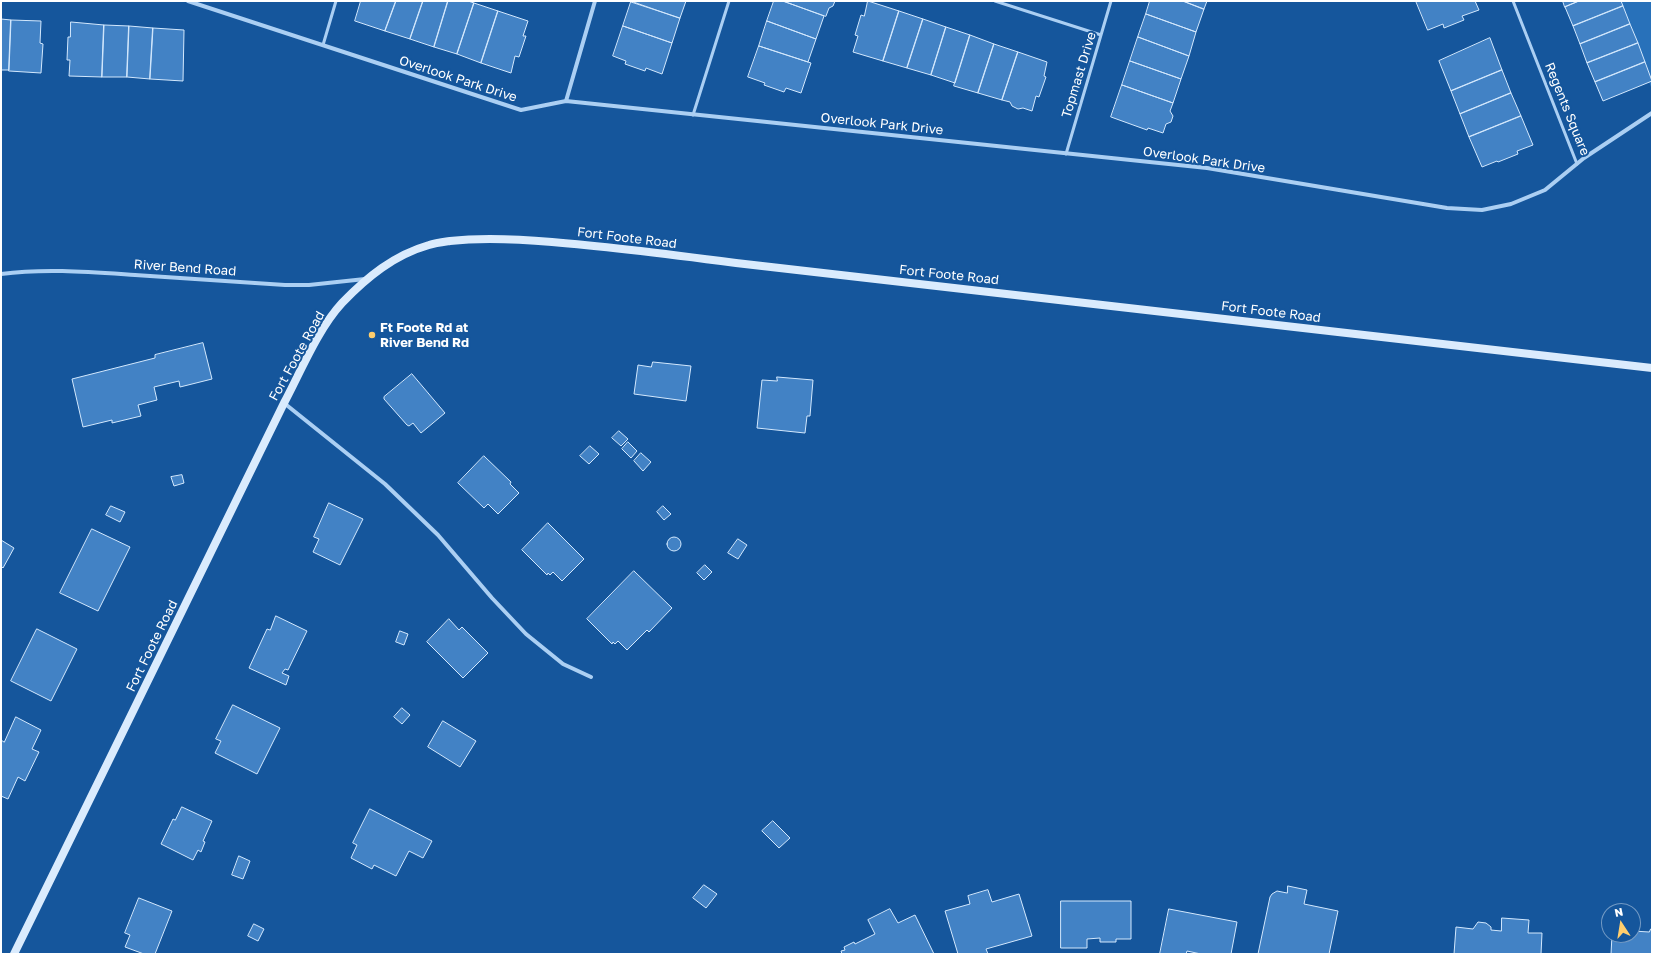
<!DOCTYPE html>
<style>
body{margin:0}
#map{position:relative;width:1653px;height:955px;overflow:hidden;background:#15569c;font-family:"Golos Text",sans-serif}
canvas{display:block}
.frame{position:absolute;inset:0;border:2px solid #fff;pointer-events:none}
.north{position:absolute;left:1601px;top:903px;width:40px;height:40px;box-sizing:border-box;background:#15569c;border:1px solid #739ac4;border-radius:50%;rotate:348deg;font-size:11px;font-weight:700;line-height:16px;text-align:center;color:#fff}
.north::after{content:'';display:block;margin:auto;width:14px;height:18px;background:#ffce6d;clip-path:polygon(50% 0,100% 100%,50% 72%,0 100%)}
</style>
<div id="map">
<canvas width="1653" height="955"></canvas>
<div class="frame"></div>
<div class="north">N</div>
</div>
<script>
const g = document.querySelector('canvas').getContext('2d');
g.lineJoin = 'round';
function fill(path, color) { g.fillStyle = color; g.fill(path, 'evenodd'); }
function trace(path, color, width, dash) { g.strokeStyle = color; g.lineWidth = width; g.lineCap = dash ? 'butt' : 'round'; g.setLineDash(dash || []); g.stroke(path); }
function write(font, color, halo, rows, align = 'center') {
  g.font = font + ' "Golos Text",sans-serif'; g.lineWidth = 4; g.setLineDash([]); g.textBaseline = 'middle'; g.strokeStyle = halo; g.fillStyle = color; for (const [text, x, y, turn = 0] of rows) {
    g.save(); g.translate(x, y); g.rotate((+turn || 0) * Math.PI / 180); g.textAlign = isNaN(turn) ? turn : align; if (halo) g.strokeText(text, 0, 0); g.fillText(text, 0, 0); g.restore();
  }
}
const green = new Path2D(`
 M1619 1H1652V87H1651Z`);
const building = new Path2D(`
 M361 1H396L385 31 355 21Z
 M396 1H423L410 39 385 31Z
 M423 1H448L434 47 410 39Z
 M448 1H468L474 3 457 54 434 47Z
 M631 1H686L680 18Z
 M774 1H783L824 16 816 39 767 21Z
 M783 1H835L833 6 829 8 826 16Z
 M868 1 899 11 883 61 853 52 858 36 855 35 861 15 864 16Z
 M1150 1H1183L1204 9 1196 32 1146 14Z
 M1183 1H1207L1204 9Z
 M1416 1H1475L1479 10 1462 16 1464 20 1444 28 1443 24 1428 30Z
 M1563 1H1579L1565 7Z
 M1579 1H1621L1623 6 1573 26 1565 7Z
 M631 2 680 18 672 43 623 26Z
 M474 3 498 11 481 63 457 54Z
 M1623 6 1630 24 1580 44 1573 26Z
 M498 11 528 21 523 36H526L519 57 515 56 511 73 481 63Z
 M899 11 923 19 907 68 883 61Z
 M1146 14 1196 32 1189 56 1138 37Z
 M1 19 11 20 9 70H1Z
 M923 19 946 27 931 75 907 68Z
 M11 20 41 21 40 43 43 44 41 73 9 71Z
 M767 21 816 39 808 62 759 46Z
 M71 22 104 25 102 77 69 76 70 60H67L68 37H70Z
 M1630 24 1638 43 1587 63 1580 44Z
 M104 25 129 26 127 77H102Z
 M129 26 153 28 150 79 127 77Z
 M623 26 672 43 662 74 646 68 645 71 625 64 626 61 613 56Z
 M946 27 970 35 955 83 931 75Z
 M153 28 184 30 183 81 150 79Z
 M970 35 994 44 978 93 954 86Z
 M1138 37 1189 56 1181 79 1130 61Z
 M1490 38 1502 70 1451 91 1439 61Z
 M1638 43 1645 62 1595 82 1587 63Z
 M994 44 1018 52 1002 100 978 93Z
 M759 46 811 63 801 93 786 88 784 92 764 85 765 83 748 77Z
 M1018 52 1047 62 1044 76 1046 77 1039 97 1036 96 1032 111 1023 108 1018 109 1012 106 1010 102 1002 100Z
 M1130 61 1181 79 1173 103 1122 85Z
 M1645 62 1652 81 1603 101 1595 82Z
 M1502 70 1511 93 1460 114 1451 91Z
 M1122 85 1173 103 1170 111 1173 116 1171 122 1166 124 1163 133 1148 128 1147 130 1111 117Z
 M1511 93 1521 116 1469 137 1460 114Z
 M1521 116 1533 145 1517 151 1518 154 1498 162 1497 161 1482 167 1469 137Z
 M203 343 212 379 180 387 179 381 154 387 157 400 138 405 141 416 112 423V420L83 427 72 379 155 358V355Z
 M653 362 691 366 686 401 634 394 638 365 651 367Z
 M412 374 445 413 421 433 413 423 409 426 407 425 384 399V397Z
 M777 377 813 380 810 416H807L805 433 757 428 762 380 777 381Z
 M619 431 628 439 621 446 612 438Z
 M628 442 637 451 631 458 622 449Z
 M590 446 599 454 589 464 580 456Z
 M641 453 651 462 643 471 634 461Z
 M484 456 511 482 510 484 519 493 498 514 488 504 484 508 458 483Z
 M182 475 184 483 174 486 171 477Z
 M329 503 363 519 340 565 313 552 319 539 314 537Z
 M111 506 125 512 120 522 106 515Z
 M663 506 671 514 664 520 657 512Z
 M548 523 584 559 562 581 553 572 550 575 548 573 547 575 522 550Z
 M92 529 130 547 98 611 60 593Z
 M667 544a7 7 0 1 1 14 0a7 7 0 1 1-14 0Z
 M738 539 747 545 738 559 728 553Z
 M1 540 14 548 3 568 1 566Z
 M705 565 712 572 704 580 697 573Z
 M634 571 672 608 649 632 647 630 627 650 618 641 615 644 613 642 612 644 587 619Z
 M276 616 307 631 288 670 285 669 282 673 289 676 286 685 249 668 267 629 270 630Z
 M449 619 459 630 462 627 488 653 463 678 427 642Z
 M37 629 77 649 51 701 11 681Z
 M400 631 408 634 404 645 396 642Z
 M233 705 280 728 257 774 215 753 221 741 216 739Z
 M402 708 410 715 402 724 394 717Z
 M16 717 41 730 32 749 39 752 25 781 18 777 8 799 1 796V740L4 742Z
 M443 721 476 741 460 767 428 747Z
 M182 807 212 821 203 841 205 842 201 852 198 850 193 860 161 844 173 819 175 820Z
 M370 809 432 841 423 858 409 851 396 876 374 865 372 869 351 858 357 845 353 843Z
 M773 821 790 838 779 848 762 831Z
 M239 856 250 861 243 879 232 875Z
 M704 885 717 894 706 908 693 898Z
 M1288 886 1307 890 1304 904 1338 911 1329 954H1258L1270 897 1272 894 1277 891 1287 893Z
 M988 890 992 902 1019 894 1032 936 986 949 988 954H958L945 911 970 904 968 896Z
 M139 898 172 911 155 954H144L125 947 130 935 125 933Z
 M1061 901H1131V939H1116V942H1100V938L1087 939V948H1061Z
 M890 909 898 923 915 915 934 954H842L841 951 845 950 844 947 854 942 855 944 875 934 868 920Z
 M1169 909 1237 922 1231 954H1201L1187 951 1186 954H1160Z
 M1502 918 1529 920 1528 933H1542L1541 954H1454L1456 927 1473 929 1478 922 1486 923 1491 927V930L1501 931Z
 M254 924 264 929 258 941 248 936Z
 M1651 929H1652V954H1611L1612 935H1633V931L1649 932Z`);
const lane = new Path2D(`
 M995 1 1101 35
 M1513 1 1577 164
 M323 45 336 1
 M693 115 729 1
 M1066 154 1111 1`);
const street = new Path2D(`
 M188 1 521 110 566 101 1207 168 1447 208 1482 210 1511 204 1545 190 1584 158 1652 113
 M566 101 595 1
 M1 274C45 268 91 272 135 275 185 278 235 282 285 285H309L365 279
 M284 403 385 484 438 535 492 598 526 634 563 664 591 677`);
const secondary = new Path2D(`
 M14 954 284 403C301 371 318 329 342 303 367 277 394 255 429 245 435 243 443 242 450 241 484 237 518 239 552 242 614 247 675 255 736 263L1652 368`);
const markers = [
 [372,335,4,"#ffce6d"]
];
const streetNames = [
 ["Topmast Drive",1079,75,-73],
 ["Overlook Park Drive",458,79,18],
 ["Regents Square",1567,109,68],
 ["Overlook Park Drive",882,124,6],
 ["Overlook Park Drive",1204,160,8],
 ["Fort Foote Road",627,238,7],
 ["River Bend Road",185,268,4],
 ["Fort Foote Road",949,275,6],
 ["Fort Foote Road",1271,312,7],
 ["Fort Foote Road",297,356,-61],
 ["Fort Foote Road",152,646,-64]
];
const poiNames = [
 ["Ft Foote Rd at",380,328],
 ["River Bend Rd",380,343]
];
fill(green, '#2871ba');
fill(building, '#4282c5');
trace(building, '#d3e8fd', 1);
trace(lane, '#abcff3', 3);
trace(street, '#abcff3', 4);
trace(secondary, '#daebfd', 8);
for (const [x, y, r, color] of markers) { const dot = new Path2D(); dot.arc(x, y, r, 0, 2 * Math.PI); g.fillStyle = color; g.fill(dot); trace(dot, '#15569c', 1.5); }
write('13px', '#fff', '#15569c', streetNames);
write('bold 13px', '#fff', '#15569c', poiNames, 'left');
</script>
